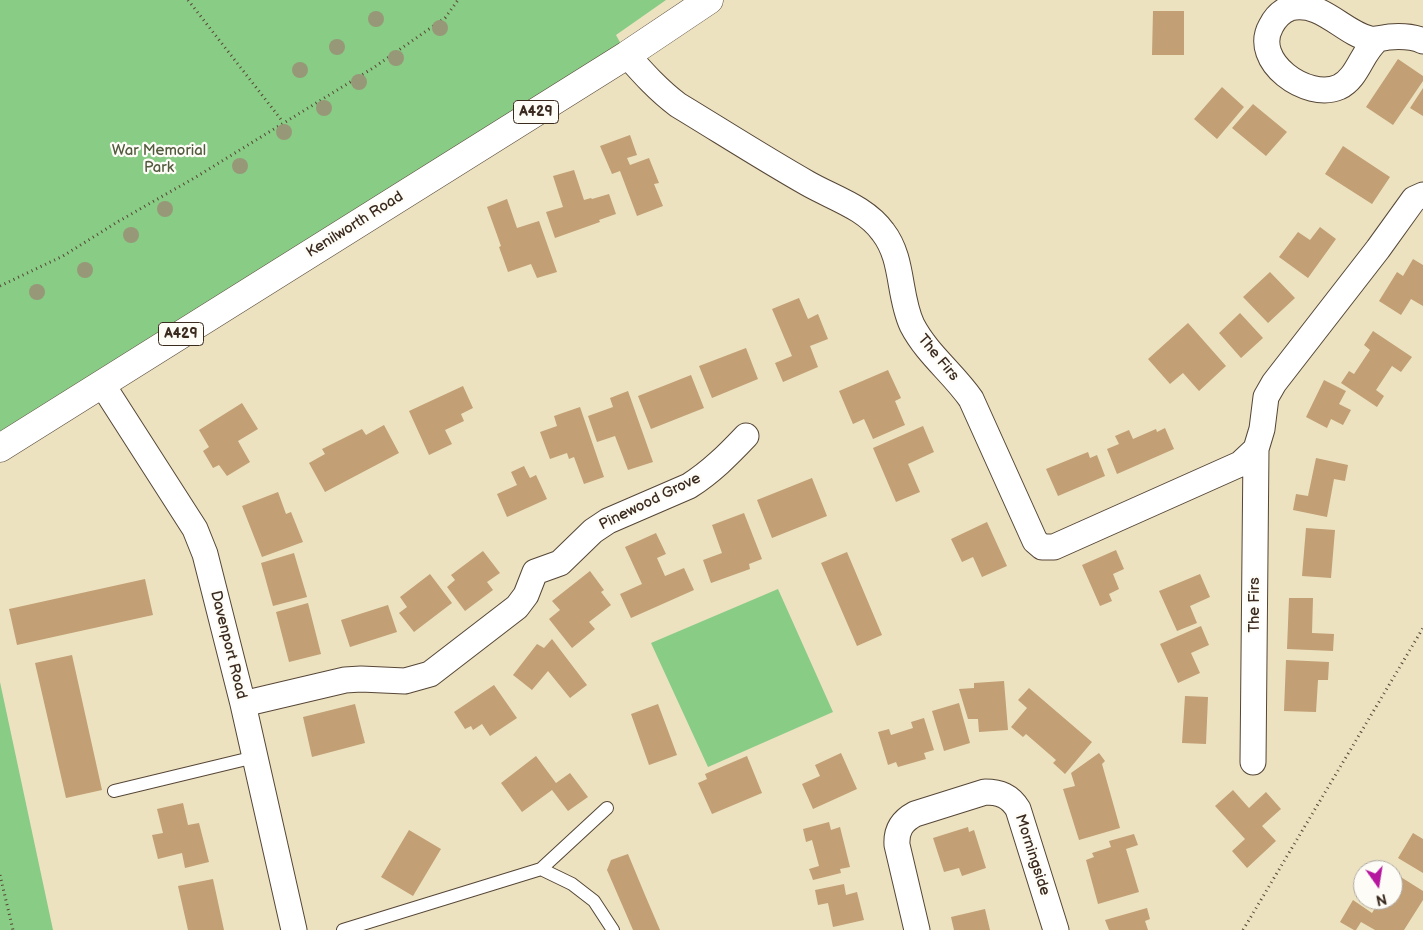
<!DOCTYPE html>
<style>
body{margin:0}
#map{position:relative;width:1423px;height:930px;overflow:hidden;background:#ece2c0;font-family:"Balsamiq Sans",sans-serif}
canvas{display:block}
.north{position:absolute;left:1353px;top:860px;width:50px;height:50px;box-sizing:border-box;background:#fdfcf7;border:1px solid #afa8a0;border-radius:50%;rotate:167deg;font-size:14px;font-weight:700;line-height:20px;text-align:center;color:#3b2a1e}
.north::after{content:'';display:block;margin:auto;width:18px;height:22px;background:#b5179e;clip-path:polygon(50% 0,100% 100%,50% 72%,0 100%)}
</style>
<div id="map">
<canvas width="1423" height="930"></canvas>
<div class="north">N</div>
</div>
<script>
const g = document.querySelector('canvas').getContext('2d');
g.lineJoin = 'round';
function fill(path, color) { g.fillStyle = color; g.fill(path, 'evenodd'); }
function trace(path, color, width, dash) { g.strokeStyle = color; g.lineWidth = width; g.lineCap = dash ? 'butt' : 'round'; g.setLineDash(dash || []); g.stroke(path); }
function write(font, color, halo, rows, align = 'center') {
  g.font = font + ' "Balsamiq Sans",sans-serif'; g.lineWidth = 4.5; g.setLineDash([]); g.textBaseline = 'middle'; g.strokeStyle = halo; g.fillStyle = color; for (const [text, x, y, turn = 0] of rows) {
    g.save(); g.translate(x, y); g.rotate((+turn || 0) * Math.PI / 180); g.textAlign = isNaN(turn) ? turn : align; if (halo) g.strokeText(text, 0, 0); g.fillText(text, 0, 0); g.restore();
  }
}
const green = new Path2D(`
 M0 0H666L616 35 627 55 0 448Z
 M778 589 833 712 708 767 651 643Z
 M0 682 53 930H0Z`);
const building = new Path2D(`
 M1153 11H1184V55H1152Z
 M1398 59 1423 76V81L1393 125 1366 107Z
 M1222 87 1244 107 1217 139 1194 119Z
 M1423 88V116L1410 108Z
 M1253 104 1287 132 1266 156 1232 128Z
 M630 135 637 155 627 158 630 165 649 158 659 183 654 184 663 206 637 216 620 171 612 174 600 146Z
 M1343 146 1390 177 1372 204 1325 174Z
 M574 170 584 200 591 198 592 199 609 194 616 214 599 220 600 222 555 238 546 212 563 207 553 176Z
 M507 199 517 228 539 221 557 272 537 278 531 264 508 272 499 247 501 246 487 207Z
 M1320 227 1336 239 1308 278 1279 257 1298 232 1310 240Z
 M1413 259 1423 265V306L1411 299 1401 315 1379 301 1397 272 1403 276Z
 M1270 272 1295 298 1268 323 1243 297Z
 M799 298 808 319 818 314 828 339 810 346 818 367 783 382 775 363 792 356 772 309Z
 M1240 313 1263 338 1241 358 1219 333Z
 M1188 323 1226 366 1199 391 1183 373 1170 384 1148 359Z
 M1373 331 1412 357 1401 372 1392 366 1376 390 1384 396 1377 407 1341 383 1349 371 1354 374 1370 350 1364 345Z
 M746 348 758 379 712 398 699 366Z
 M888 370 901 398 895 401 905 425 873 439 864 419 853 424 839 391Z
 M691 375 704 408 651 429 638 396Z
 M1324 380 1346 391 1339 404 1351 410 1343 425 1331 419 1327 428 1306 417Z
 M463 386 473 408 461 414 464 421 445 430 452 444 429 455 409 411Z
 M628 391 653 462 628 470 615 436 597 442 588 416 613 407 610 398Z
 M242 403 258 429 238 441 250 462 227 476 219 465 213 468 203 451 209 447 199 430Z
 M580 407 604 477 584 484 574 457 569 459 567 453 550 459 540 432 557 426 554 416Z
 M384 425 399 453 325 492 309 463 325 454 322 449 362 429 366 435Z
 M923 426 934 452 908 464 920 492 896 502 873 448Z
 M1165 428 1174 449 1117 474 1107 449 1119 444 1115 436 1129 430 1133 439 1156 429 1157 432Z
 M1088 452 1090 458 1097 455 1105 476 1058 496 1046 469Z
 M1316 458 1348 465 1345 481 1334 479 1327 517 1293 510 1296 494 1308 496Z
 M524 466 530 478 536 475 547 499 507 517 497 494 517 485 511 472Z
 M812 478 827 516 772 538 757 500Z
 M278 492 286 514 291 512 303 542 262 557 242 506Z
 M744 513 762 559 749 564 750 569 711 583 703 560 722 553 712 525Z
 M987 522 1007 566 982 577 973 557 962 562 951 539Z
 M1306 528 1335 530 1331 578 1302 576Z
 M656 533 666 554 657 558 665 576 684 568 694 590 631 618 620 594 642 584 625 547Z
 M1116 550 1124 569 1113 574 1119 589 1109 594 1112 601 1100 606 1082 565Z
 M483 551 500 573 487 582 493 590 465 611 447 587 455 580 451 575Z
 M847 552 882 635 857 646 821 563Z
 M294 553 307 597 273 606 261 563Z
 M590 571 604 590 601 592 611 605 589 622 595 629 572 648 549 619 560 610 552 601Z
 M430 574 452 603 414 632 399 613 407 607 400 597Z
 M1200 574 1210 597 1190 606 1197 623 1177 631 1159 591Z
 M145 579 153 615 17 645 9 609Z
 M1289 598H1313L1312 633 1334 634 1333 651 1287 649Z
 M308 603 321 654 289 662 276 612Z
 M388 605 397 632 350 647 341 620Z
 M1201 626 1209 645 1191 653 1200 673 1178 683 1160 644Z
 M552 639 587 685 570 698 548 671 532 690 513 675 537 644 544 648Z
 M72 655 102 790 66 798 35 663Z
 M1286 660 1329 662 1328 680H1318L1316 712 1284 711Z
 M1004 681 1008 730 979 732 978 719H968L959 689 974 688V683Z
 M494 685 517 718 490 736 482 724 473 730 471 726 465 729 454 712Z
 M1029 688 1092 742 1065 774 1053 763 1056 760 1026 734 1023 737 1011 727 1027 708 1018 700Z
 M1185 696 1208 697 1206 744 1182 743Z
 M959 703 970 743 944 751 932 711Z
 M355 704 365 743 312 757 303 717Z
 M658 704 677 755 649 765 631 714Z
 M924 718 934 750 924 753 926 759 898 767 896 762 888 765 878 732 889 729 891 735 913 728 911 722Z
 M841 753 857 789 813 809 802 784 820 776 815 765Z
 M1099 753 1105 761 1102 764 1120 828 1079 840 1063 789 1075 786 1071 773Z
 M536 756 556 783 570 773 588 797 568 811 552 790 522 812 501 783Z
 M747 756 762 793 712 814 698 783 707 779 705 774Z
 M1233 790 1249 808 1266 792 1281 809 1262 826 1276 841 1247 868 1232 851 1245 839 1215 806Z
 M183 803 188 825 199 823 209 862 185 868 182 853 158 859 152 835 163 833 157 809Z
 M829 822 831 830 840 827 850 867 840 869 841 873 813 880 809 869 819 866 812 840 806 842 803 829Z
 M968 827 969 832 974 830 986 868 962 876 959 868 944 872 933 838Z
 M409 830 441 849 413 896 381 877Z
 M1413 833 1423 839V873L1398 858Z
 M1134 834 1138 845 1126 849 1139 892 1098 904 1086 860 1094 857 1092 853 1111 847 1109 841Z
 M628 854 645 895 660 930H633L607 870 611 860Z
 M1396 874 1423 891V900L1404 930H1375L1361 922 1356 930H1354L1340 922 1353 900 1372 913 1380 900H1393V876L1394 877Z
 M213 879 224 930H188L178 886Z
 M844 884 846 895 857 892 864 920 833 927 828 903 818 905 815 890Z
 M1147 908 1150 919 1145 921 1148 930H1109L1105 920Z
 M985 909 990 930H954L951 917Z`);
const path = new Path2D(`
 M188 0 283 122
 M0 286 63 256 119 221 196 177 373 68 445 18 458 0
 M0 875 13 930
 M1243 930 1423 628`);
const service = new Path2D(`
 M114 791 255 757
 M541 869 572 884 594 901 613 930
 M343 930 541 869 607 808`);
const minor = new Path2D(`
 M1377 40C1361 53 1358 78 1339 87 1307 101 1251 61 1271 26 1275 18 1282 11 1290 8 1321 0 1343 33 1370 39 1377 40 1383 38 1389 37 1401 36 1412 36 1423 41
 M627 55C643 73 658 90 678 105 721 131 763 158 807 183 833 198 865 207 883 232 904 259 898 295 912 325 927 354 953 373 971 399L1035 541 1042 547H1054L1240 464 1256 449 1262 429 1266 397 1274 383 1378 249 1414 199 1423 195
 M102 384 195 529 205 554 243 704 294 930
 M243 704 345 680 361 679 405 681 430 674 517 607 526 595 535 572 560 563 593 531 608 521 689 486C711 472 728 455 746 436
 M1253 762 1256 449
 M917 930 897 845C896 830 902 821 915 814L985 792C1000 792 1010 796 1018 809L1056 930`);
const primary = new Path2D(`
 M0 448 627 55 709 0`);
const trees = [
 [376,19],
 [440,28],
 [337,47],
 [396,58],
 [300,70],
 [359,82],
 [324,108],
 [284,132],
 [240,166],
 [165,209],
 [131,235],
 [85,270],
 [37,292]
];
const shields = [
 [536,112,45],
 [181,334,45]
];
const shieldNames = [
 ["A429",536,112],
 ["A429",181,334]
];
const parkNames = [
 ["War Memorial",159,151],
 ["Park",159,168]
];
const streetNames = [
 ["Kenilworth Road",355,225,-32],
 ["The Firs",938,358,50],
 ["Pinewood Grove",650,502,-26],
 ["The Firs",1255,605,-90],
 ["Davenport Road",228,645,76],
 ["Morningside",1032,855,72]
];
fill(green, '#89cc85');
fill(building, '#c29f74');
trace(service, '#564636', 14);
trace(minor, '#564636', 27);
trace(primary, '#564636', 29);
trace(path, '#564636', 3, [1, 4]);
trace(service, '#fff', 12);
trace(minor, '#fff', 25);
trace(primary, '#fff', 28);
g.fillStyle = '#979878';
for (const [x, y] of trees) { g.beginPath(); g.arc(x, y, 8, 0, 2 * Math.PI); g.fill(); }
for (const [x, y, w] of shields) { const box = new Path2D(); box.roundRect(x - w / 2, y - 11.5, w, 23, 4); g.fillStyle = '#fdfcf7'; g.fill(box); trace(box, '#3b2a1e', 1); }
write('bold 14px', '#3b2a1e', null, shieldNames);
write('15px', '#525b3d', '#fdfcf7', parkNames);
write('15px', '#3b2a1e', '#fdfcf7', streetNames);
</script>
